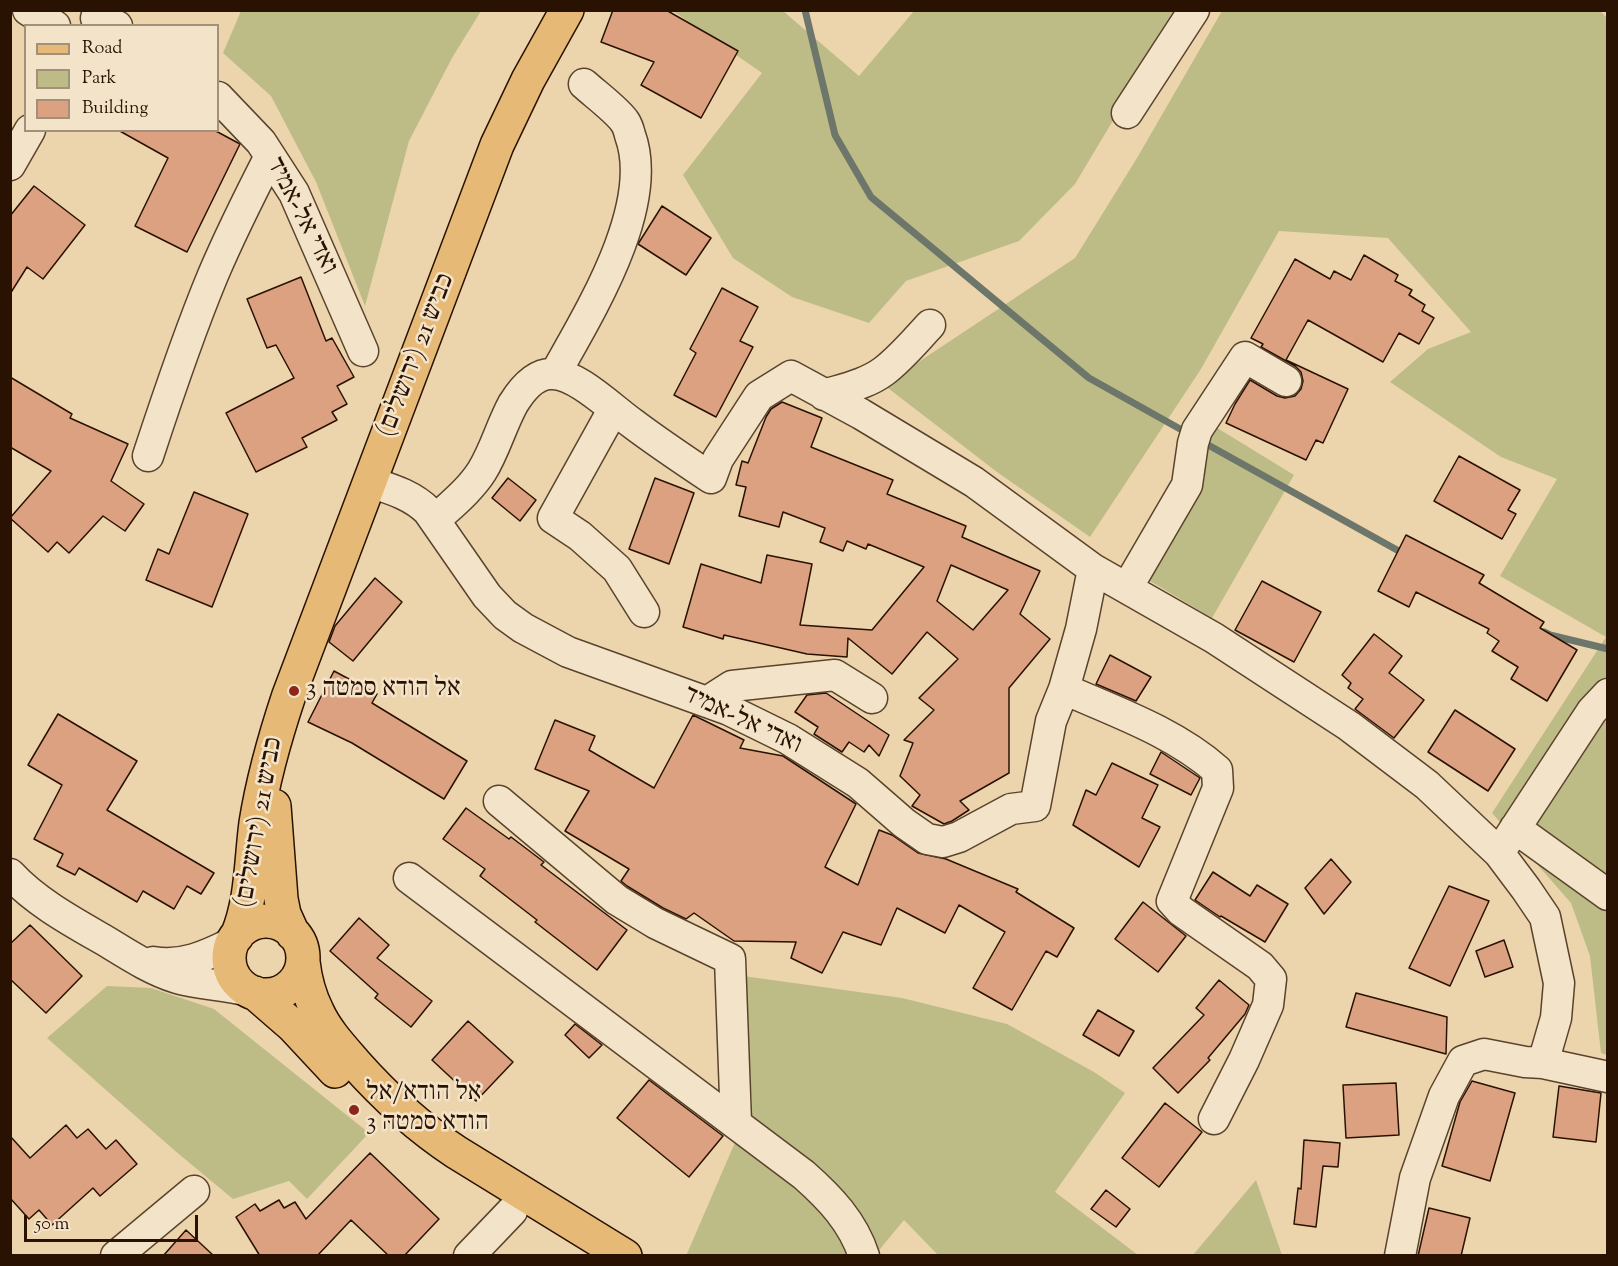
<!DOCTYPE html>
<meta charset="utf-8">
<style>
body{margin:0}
#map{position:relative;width:1618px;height:1266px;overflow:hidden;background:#ecd5ac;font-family:"Sorts Mill Goudy",serif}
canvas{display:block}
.frame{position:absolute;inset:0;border:12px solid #2a1203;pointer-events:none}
.legend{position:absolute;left:24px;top:24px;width:195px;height:108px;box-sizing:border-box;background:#f3e4c9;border:2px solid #a3907a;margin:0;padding:8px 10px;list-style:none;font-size:18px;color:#2a1203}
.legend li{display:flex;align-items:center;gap:12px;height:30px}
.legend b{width:30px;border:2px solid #a3907a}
.scale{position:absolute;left:24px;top:1215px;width:174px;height:27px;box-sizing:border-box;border:3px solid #2a1203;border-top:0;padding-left:8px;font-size:18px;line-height:21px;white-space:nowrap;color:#2a1203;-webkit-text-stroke:4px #f3e4c9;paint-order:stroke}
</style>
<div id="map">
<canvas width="1618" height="1266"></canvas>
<div class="frame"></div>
<ul class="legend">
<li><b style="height:8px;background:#e6ba76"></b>Road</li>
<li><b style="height:16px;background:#bdbc86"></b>Park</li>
<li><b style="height:16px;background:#dba180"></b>Building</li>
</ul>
<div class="scale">50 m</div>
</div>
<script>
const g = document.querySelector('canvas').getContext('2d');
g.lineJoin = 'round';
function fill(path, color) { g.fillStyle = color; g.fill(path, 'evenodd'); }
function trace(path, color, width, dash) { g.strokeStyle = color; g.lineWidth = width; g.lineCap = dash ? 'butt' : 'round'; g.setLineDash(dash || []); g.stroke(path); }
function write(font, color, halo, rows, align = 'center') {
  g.font = font + ' "Sorts Mill Goudy","Frank Ruhl Libre",serif'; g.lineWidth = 5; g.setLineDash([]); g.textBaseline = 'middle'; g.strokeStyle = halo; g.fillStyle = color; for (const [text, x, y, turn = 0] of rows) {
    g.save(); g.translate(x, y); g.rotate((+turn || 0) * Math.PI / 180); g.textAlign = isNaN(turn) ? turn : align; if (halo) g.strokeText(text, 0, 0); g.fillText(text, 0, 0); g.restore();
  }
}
const green = new Path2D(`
 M1599 10 1607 18V1055L1601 1053 1590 956 1571 903 1492 813 1606 637 1500 576 1557 479 1501 457 1390 382 1428 349 1471 332 1388 238 1279 231 1201 369 1090 537 997 472 884 385 1075 258 1137 158 1222 11Z
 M241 11H481L452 58 409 141 365 306 316 182 271 96 223 53Z
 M673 11H783L859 76 914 11H1174L1139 77 1075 184 1019 241 906 281 869 323 792 297 733 258 683 175 762 73Z
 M1214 426 1294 475 1212 618 1145 578 1205 478 1202 452Z
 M743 976 902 998 1007 1024 1094 1072 1125 1093 1055 1192 1138 1255H938L904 1220 875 1255 686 1256 752 1103Z
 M107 986 151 988 214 1009 369 1133 307 1199 289 1181 233 1199 174 1150 47 1038Z
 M1256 1180 1282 1255H1193Z`);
const stream = new Path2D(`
 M805 10 835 135 871 197 1089 378 1189 434
 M1201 441 1406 555
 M1544 632 1550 635 1608 649`);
const building = new Path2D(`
 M613 10H666L738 51 701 118 641 85 654 62 601 42Z
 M118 130H214L240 144 187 252 135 226 168 158Z
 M34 186 85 225 43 279 27 267 10 294V216Z
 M662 206 711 238 686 275 638 244Z
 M1364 255 1398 275 1395 281 1412 290 1409 295 1425 305 1422 311 1434 318 1419 344 1399 333 1383 362 1308 320 1286 360 1348 389 1323 443 1316 440 1306 460 1226 423 1235 404 1250 380 1277 396 1285 398 1295 396 1301 389 1303 381 1301 372 1295 366 1261 347 1263 344 1251 338 1295 259 1330 279 1334 271 1351 280Z
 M301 277 326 341 332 338 354 377 337 386 347 404 332 412 337 420 302 438 307 447 256 472 226 413 294 378 276 345 267 348 247 299Z
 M722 288 758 307 740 341 753 347 716 417 674 395 696 353 690 349Z
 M10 377 72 414 70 418 128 444 111 481 144 504 125 531 103 516 69 553 57 542 48 552 10 518 51 471 10 447Z
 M782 402 822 418 811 447 893 480 887 494 966 526 962 537 1040 571 1020 614 1050 639 1009 688V773L960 801 969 810 952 821 944 824 912 806 920 795 900 776 913 743 904 740 934 710 919 698 958 659 927 632 892 674 848 638 847 657 807 654 724 635 723 639 683 627 701 564 761 583 767 555 812 564 800 625 872 630 924 567 868 544 866 549 847 541 843 551 820 542 825 528 783 512 779 527 739 516 746 487 736 485 742 461 748 463 766 417 771 409ZM951 565 1008 590 973 630 937 601Z
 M1459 456 1520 490 1508 510 1516 514 1502 539 1434 501Z
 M508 478 536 500 520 521 492 498Z
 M655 478 694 493 669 564 629 549Z
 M194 492 248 514 212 607 146 580 158 549 169 554Z
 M1406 535 1484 575 1479 583 1544 622 1540 628 1577 650 1547 701 1511 679 1518 667 1492 651 1499 641 1487 633 1489 629 1416 592 1409 607 1378 591Z
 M375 578 402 602 353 661 329 642 335 626Z
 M1262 581 1321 612 1294 662 1235 630Z
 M1374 634 1402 656 1389 673 1424 700 1394 738 1355 709 1363 699 1348 688 1351 683 1342 675Z
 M1110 655 1151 677 1136 701 1096 684Z
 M334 671 377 694 372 703 467 761 444 799 352 743 308 722Z
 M826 693 889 735 879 756 869 745 864 752 849 742 842 752 814 734 818 727 795 712 807 695Z
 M1455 710 1515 749 1488 791 1428 752Z
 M58 714 137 761 107 810 214 873 201 894 187 886 174 909 143 891 137 902 79 868 75 875 57 866 63 854 34 839 62 785 28 765Z
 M693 715 744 740 740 748 783 756 856 804 825 867 858 885 879 830 892 835 918 853 946 859 1018 889 1016 892 1074 928 1057 957 1046 951 1012 1010 973 988 1005 932 959 905 945 933 897 908 881 945 843 932 822 973 791 958 796 942 734 941 694 913 686 919 663 908 627 886 621 881 629 869 565 831 589 791 535 769 555 720 595 736 589 750 654 788Z
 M1161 752 1200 778 1191 795 1150 774Z
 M1112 763 1158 785 1142 818 1160 827 1139 867 1073 825 1086 790 1096 795Z
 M466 808 509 839 511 837 544 862 541 865 627 930 597 970 535 922 537 920 480 876 485 869 443 839Z
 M1331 859 1351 882 1324 914 1305 888Z
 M1213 872 1250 896 1257 885 1288 904 1265 942 1221 916 1220 917 1195 900Z
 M1449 886 1489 901 1450 986 1409 968Z
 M1143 902 1186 936 1158 972 1115 939Z
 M359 918 389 945 377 958 432 1001 411 1027 375 998 378 994 330 951Z
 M30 925 82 976 46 1013 10 979V944Z
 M1504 940 1513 967 1485 977 1476 951Z
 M1219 980 1249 1005 1245 1014 1208 1058 1210 1060 1178 1093 1153 1068 1204 1015 1196 1008Z
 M1356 993 1447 1017 1446 1054 1346 1027Z
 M1098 1010 1134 1031 1119 1056 1083 1035Z
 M468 1021 513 1062 476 1101 432 1060Z
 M575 1024 602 1045 589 1058 565 1035Z
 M649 1080 723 1136 689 1177 617 1118Z
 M1472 1081 1515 1093 1490 1181 1442 1166 1460 1102Z
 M1396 1083 1399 1135 1346 1138 1343 1085Z
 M1559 1086 1601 1093 1596 1142 1553 1137Z
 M1165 1103 1202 1132 1159 1187 1122 1158Z
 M66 1125 77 1138 88 1129 106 1149 116 1140 137 1164 100 1196 93 1188 52 1225 39 1210 29 1219 10 1198V1136L30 1158Z
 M1304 1140 1340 1143 1338 1167 1323 1166 1316 1227 1294 1224 1298 1188 1301 1189Z
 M370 1153 439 1219 404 1256H389L351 1220 317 1256H260L236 1217 255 1204 260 1211 279 1200 284 1208 295 1202 306 1219Z
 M1106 1190 1130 1209 1116 1227 1091 1209Z
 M1429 1208 1470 1218 1461 1256H1418Z
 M186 1230 214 1256H163Z`);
const minor = new Path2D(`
 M28 10 55 26
 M96 18 117 26
 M218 97 261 142 294 193 363 351
 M1127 113 1194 10
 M10 165 30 130
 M555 374C589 313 656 206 630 135 629 131 627 125 625 122 618 111 595 94 584 84
 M824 395C843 389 867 384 884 371 901 358 915 341 930 325
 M613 410 553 518 580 536 617 569 644 612
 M148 456C168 395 188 335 213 275 230 235 250 195 270 156
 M370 482C391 489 412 495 428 511L487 596 505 615 523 628 568 652 729 710 788 739 858 783 904 823 927 839 943 842 959 837 1011 809 1035 806 1051 721 1064 689
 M435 520C451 505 470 490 482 471 495 450 501 426 513 404 521 391 534 374 551 374 576 373 611 408 632 423 657 442 684 460 711 478L718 459 759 396 791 376 861 414 974 482 1093 569 1214 638 1349 726 1427 785 1499 853 1526 889 1545 917 1559 983 1556 1018 1543 1063
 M1093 569 1081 629 1064 689C1116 712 1174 732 1217 770L1218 788 1172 901 1181 911 1260 966 1271 979 1268 1005 1244 1060 1214 1119
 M1127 588 1187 485 1193 443 1197 430 1245 357 1286 381
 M707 702 732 686 835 675 872 698
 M499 801 617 900 655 923 730 959 736 1123
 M1515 828 1608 895
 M1499 853 1592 711 1608 694
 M10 874C36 902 71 921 104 940 127 954 151 970 177 978 200 985 225 984 249 991
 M409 878 804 1175C830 1198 853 1222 864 1256
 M153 962C182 967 206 956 232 943
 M116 1256 194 1191
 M469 1256 512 1211
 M1400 1256 1415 1178 1444 1096 1463 1061 1484 1054 1525 1062 1543 1063 1608 1077`);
const major = new Path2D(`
 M274 806 281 899 284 914 293 934
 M229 958a37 37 0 1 1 74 0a37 37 0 1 1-74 0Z
 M237 936C252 901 251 861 256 823 263 779 275 737 289 695L497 145 528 80 567 10
 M303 962C305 979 309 995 317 1011 326 1031 341 1047 355 1063 386 1098 418 1127 456 1152L625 1256
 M255 993 293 1026 335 1071`);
const markers = [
 [294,691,6,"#8f2418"],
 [354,1110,6,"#8f2418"]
];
const streetNames = [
 ["ואדי אל-אמיד",300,217,63],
 ["כביש 21 (ירושלים)",418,356,-69],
 ["ואדי אל-אמיד",742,722,25],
 ["כביש 21 (ירושלים)",261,823,-80]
];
const poiNames = [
 ["אל הודא סמטה 3",306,691],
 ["אל הודא/אל",366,1095],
 ["הודא סמטה 3",366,1125]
];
fill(green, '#bdbc86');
trace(stream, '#6d766a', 7);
fill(building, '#dba180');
trace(building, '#2a1203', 1.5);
trace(minor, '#5a432d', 33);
trace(major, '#2a1203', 36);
trace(minor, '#f3e4c9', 30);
trace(major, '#e6ba76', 33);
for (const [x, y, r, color] of markers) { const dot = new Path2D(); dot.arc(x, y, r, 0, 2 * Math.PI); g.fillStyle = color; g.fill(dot); trace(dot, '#f3e4c9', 2); }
write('26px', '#2a1203', '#f3e4c9', streetNames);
write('26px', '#2a1203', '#f3e4c9', poiNames, 'left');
</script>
